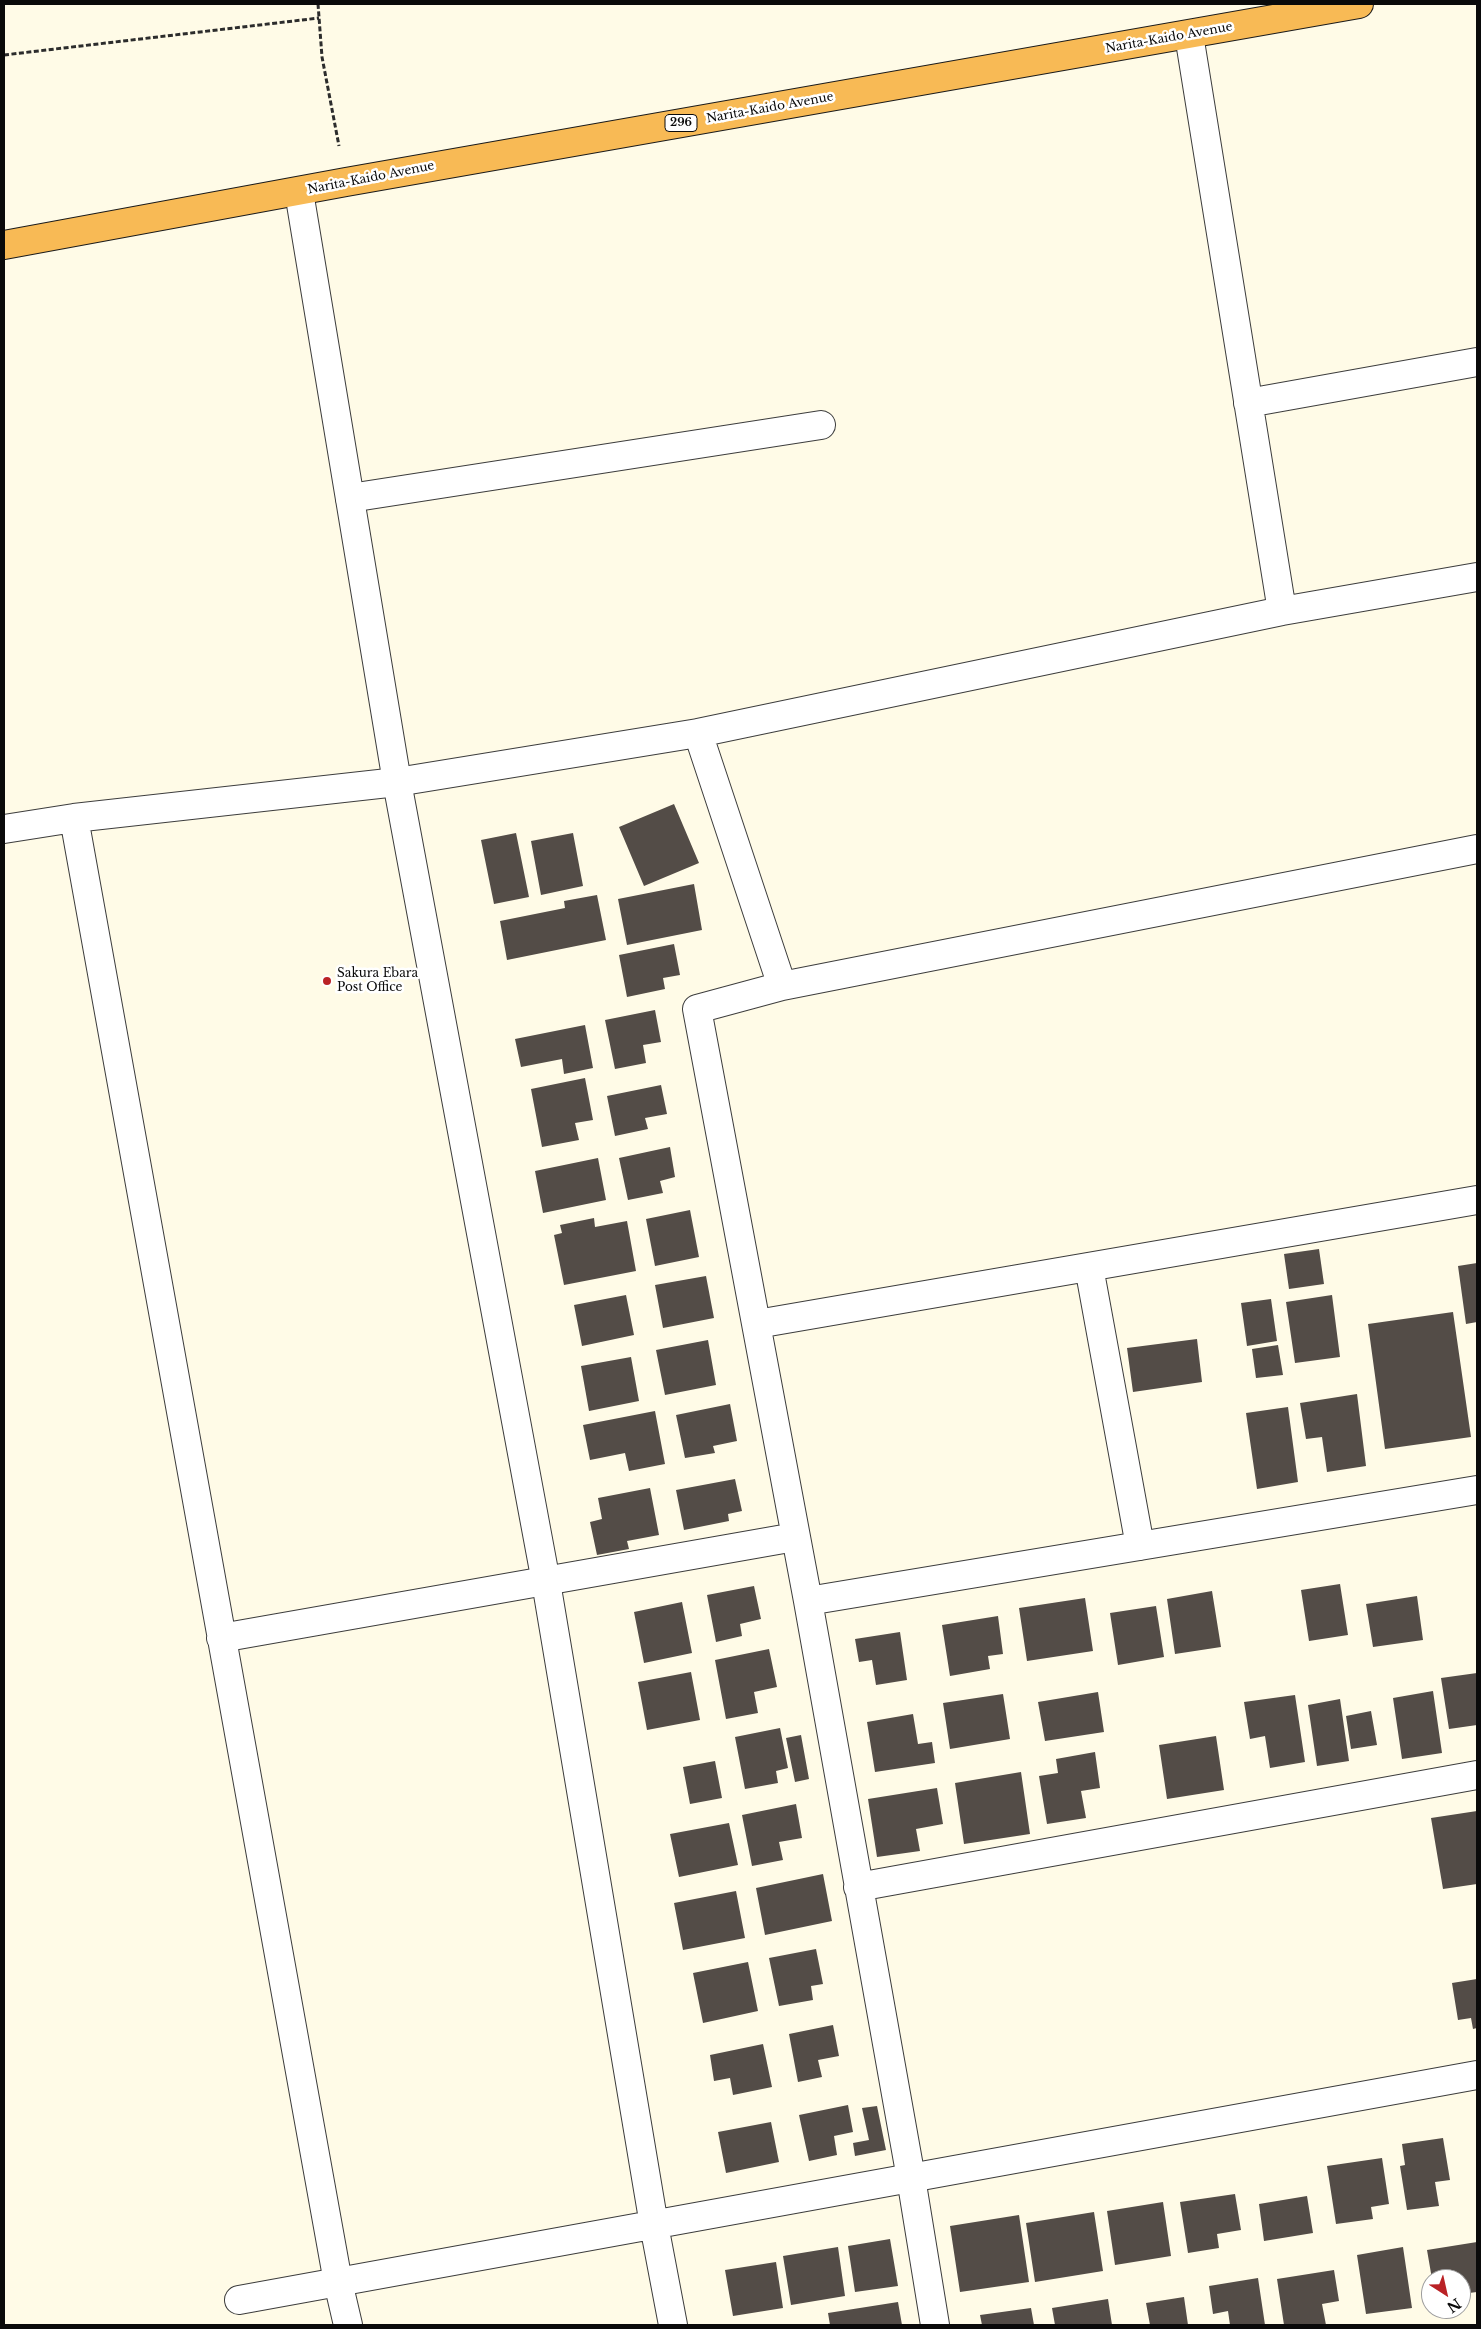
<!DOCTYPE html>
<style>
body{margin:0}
#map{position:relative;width:1481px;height:2329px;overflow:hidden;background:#fffbe7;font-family:"Libre Baskerville",serif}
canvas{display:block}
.frame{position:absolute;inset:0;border:5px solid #0a0a0a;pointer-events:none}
.north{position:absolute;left:1421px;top:2269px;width:50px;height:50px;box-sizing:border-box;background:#fff;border:1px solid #9d9d9d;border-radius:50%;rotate:145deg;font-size:14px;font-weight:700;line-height:20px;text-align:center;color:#0a0a0a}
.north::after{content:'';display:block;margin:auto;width:18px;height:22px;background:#ba2226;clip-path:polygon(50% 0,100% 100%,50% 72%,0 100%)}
</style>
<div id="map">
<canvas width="1481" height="2329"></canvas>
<div class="frame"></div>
<div class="north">N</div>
</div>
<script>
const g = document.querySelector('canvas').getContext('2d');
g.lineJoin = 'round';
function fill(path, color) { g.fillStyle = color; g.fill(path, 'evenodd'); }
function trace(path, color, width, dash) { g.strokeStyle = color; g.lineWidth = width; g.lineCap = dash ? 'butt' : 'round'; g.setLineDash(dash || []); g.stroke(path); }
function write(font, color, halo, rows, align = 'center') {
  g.font = font + ' "Libre Baskerville",serif'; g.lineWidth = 5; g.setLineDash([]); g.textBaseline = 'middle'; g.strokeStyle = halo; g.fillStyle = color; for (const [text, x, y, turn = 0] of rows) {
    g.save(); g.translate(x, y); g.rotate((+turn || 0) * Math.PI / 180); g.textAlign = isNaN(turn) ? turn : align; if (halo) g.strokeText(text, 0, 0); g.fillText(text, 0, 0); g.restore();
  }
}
const building = new Path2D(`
 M674 804 699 863 644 886 619 827Z
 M516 833 529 897 494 904 481 840Z
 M573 833 583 886 541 895 531 841Z
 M694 884 702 930 627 945 618 899Z
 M597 895 606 940 507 960 500 921 565 908 564 901Z
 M674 944 680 975 663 978 665 989 627 997 619 955Z
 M655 1010 661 1042 643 1045 646 1063 615 1069 605 1020Z
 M585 1025 593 1068 564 1074 562 1059 521 1067 515 1039Z
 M585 1078 593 1120 575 1123 579 1140 542 1147 531 1089Z
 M661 1085 667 1114 645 1118 648 1129 615 1136 607 1096Z
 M670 1147 675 1177 660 1181 663 1193 628 1200 619 1158Z
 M598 1158 606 1200 543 1213 535 1171Z
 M690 1210 699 1257 655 1266 646 1219Z
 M594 1218 595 1227 627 1221 636 1271 564 1285 554 1235 562 1233 560 1225Z
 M1319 1249 1324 1284 1289 1289 1284 1254Z
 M1477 1263V1322L1466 1324 1458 1266Z
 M706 1276 714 1318 663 1328 655 1285Z
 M626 1295 634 1335 582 1346 574 1305Z
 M1332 1295 1340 1357 1295 1363 1286 1302Z
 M1271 1299 1277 1341 1247 1346 1241 1303Z
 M1453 1312 1471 1437 1385 1449 1368 1324Z
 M1197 1339 1202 1382 1133 1392 1127 1348Z
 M708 1340 716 1385 665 1395 656 1350Z
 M1278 1345 1283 1375 1256 1378 1252 1349Z
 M631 1357 639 1401 589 1411 581 1366Z
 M1357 1394 1366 1466 1327 1472 1322 1437 1306 1439 1300 1403Z
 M730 1404 737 1441 713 1446 715 1453 685 1458 676 1415Z
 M1288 1407 1298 1482 1257 1489 1246 1413Z
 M655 1411 665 1464 629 1471 625 1453 590 1460 583 1425Z
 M735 1479 742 1511 728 1514 729 1521 684 1530 676 1490Z
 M650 1488 659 1535 627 1541 629 1549 597 1555 590 1522 602 1519 598 1498Z
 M1340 1584 1348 1635 1309 1641 1301 1590Z
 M754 1586 761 1619 740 1624 742 1636 716 1642 707 1595Z
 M1212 1591 1221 1647 1175 1654 1167 1599Z
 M1417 1596 1423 1640 1373 1647 1366 1604Z
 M1085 1598 1093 1651 1027 1661 1019 1608Z
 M682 1602 692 1653 644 1663 634 1612Z
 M1156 1606 1164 1657 1118 1665 1110 1613Z
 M998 1616 1003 1654 988 1656 990 1669 950 1676 942 1625Z
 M900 1632 907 1680 876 1685 872 1660 859 1662 855 1639Z
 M769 1649 777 1687 754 1692 758 1713 726 1719 715 1660Z
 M691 1672 700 1720 647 1730 638 1682Z
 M1477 1673V1725L1449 1729 1441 1678Z
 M1433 1691 1442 1753 1402 1759 1393 1698Z
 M1098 1692 1104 1732 1045 1741 1038 1702Z
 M1003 1694 1010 1739 950 1749 943 1703Z
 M1295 1695 1305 1762 1270 1768 1265 1736 1250 1739 1244 1702Z
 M1340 1699 1349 1761 1317 1766 1308 1705Z
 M1371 1711 1377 1745 1351 1749 1346 1716Z
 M913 1714 918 1744 932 1742 935 1763 875 1772 867 1722Z
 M780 1728 788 1768 776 1771 778 1783 745 1789 735 1737Z
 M801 1735 809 1779 795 1782 786 1738Z
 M1216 1736 1224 1790 1167 1799 1159 1745Z
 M1095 1752 1100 1788 1081 1791 1086 1818 1047 1824 1039 1776 1058 1773 1056 1759Z
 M715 1761 722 1798 690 1804 683 1767Z
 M1021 1772 1030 1834 964 1844 955 1783Z
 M937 1788 943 1824 916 1829 920 1851 877 1857 868 1799Z
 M796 1804 802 1838 779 1842 783 1860 752 1866 742 1815Z
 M1477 1811V1884L1443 1889 1431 1818Z
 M729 1823 738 1865 679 1877 670 1834Z
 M823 1874 832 1921 765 1935 756 1888Z
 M736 1891 745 1938 683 1950 674 1903Z
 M816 1949 823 1984 811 1986 813 2000 779 2006 769 1958Z
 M748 1962 758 2011 703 2023 693 1973Z
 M1477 1979V2028L1473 2029 1471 2018 1458 2020 1452 1983Z
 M833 2025 839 2056 818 2060 822 2077 798 2082 789 2034Z
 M763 2044 772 2087 733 2095 730 2078 714 2081 710 2055Z
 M848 2105 853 2132 834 2136 837 2155 809 2161 799 2115Z
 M877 2106 886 2150 855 2156 853 2143 869 2140 862 2108Z
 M771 2122 779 2162 726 2173 718 2132Z
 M1443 2138 1450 2180 1435 2182 1439 2206 1407 2210 1400 2166 1405 2165 1402 2144Z
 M1382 2158 1389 2204 1371 2207 1373 2219 1336 2224 1327 2166Z
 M1235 2194 1241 2230 1217 2234 1219 2248 1188 2253 1180 2202Z
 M1307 2196 1313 2233 1264 2241 1259 2204Z
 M1163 2202 1171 2256 1115 2265 1107 2211Z
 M1094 2212 1103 2271 1035 2282 1026 2223Z
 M1019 2215 1029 2282 960 2292 950 2226Z
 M890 2239 898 2286 855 2292 848 2246Z
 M1477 2242V2292L1461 2294V2279H1432L1427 2250Z
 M838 2247 845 2296 791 2305 783 2256Z
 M1403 2247 1412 2308 1366 2314 1357 2255Z
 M776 2262 783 2308 733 2316 725 2270Z
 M1334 2270 1339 2301 1322 2304 1326 2325H1284L1277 2279Z
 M1258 2278 1265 2325H1230L1228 2311 1213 2314 1209 2286Z
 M1184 2297 1188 2325H1150L1146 2303Z
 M1108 2299 1112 2325H1055L1052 2308Z
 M898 2302 902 2325H830L828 2313Z
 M1031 2308 1034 2325H982L980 2315Z`);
const path = new Path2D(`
 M318 4 322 57 339 146
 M4 55 319 18`);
const minor = new Path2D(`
 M1189 35 1282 611
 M1248 403 1477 362
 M350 498 821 425
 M698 733 1282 611 1477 577
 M74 818 338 2282 348 2325
 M4 829 74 818 397 782 698 733 782 986 697 1009 808 1601 911 2178 935 2325
 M782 986 1477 849
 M1089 1267 1140 1546
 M757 1324 1477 1200
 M808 1601 1477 1490
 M221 1638 795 1537
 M858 1887 1477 1775`);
const tertiary = new Path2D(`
 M299 192 397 782 546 1582 654 2225 673 2325
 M239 2300 1477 2075`);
const trunk = new Path2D(`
 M4 245 346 182 1359 4`);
const markers = [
 [327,981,5,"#ba2226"]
];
const shields = [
 [681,123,32]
];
const shieldNames = [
 ["296",681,123]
];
const streetNames = [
 ["Narita-Kaido Avenue",1169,38,-10],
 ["Narita-Kaido Avenue",770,108,-10],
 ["Narita-Kaido Avenue",371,178,-11]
];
const poiNames = [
 ["Sakura Ebara",337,974],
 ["Post Office",337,988]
];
fill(building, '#534c47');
trace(minor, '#3d3d3d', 30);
trace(tertiary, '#3d3d3d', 30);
trace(trunk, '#1b1b1b', 30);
trace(path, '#2c2c2c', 3, [5, 2.5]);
trace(minor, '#fff', 28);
trace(tertiary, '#fff', 28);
trace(trunk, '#f8ba55', 28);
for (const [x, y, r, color] of markers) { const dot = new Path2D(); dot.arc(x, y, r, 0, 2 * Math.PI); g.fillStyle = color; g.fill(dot); trace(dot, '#fff', 2); }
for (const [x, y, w] of shields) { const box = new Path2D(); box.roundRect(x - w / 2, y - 8.5, w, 17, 4); g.fillStyle = '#fff'; g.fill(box); trace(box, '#0a0a0a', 1); }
write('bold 11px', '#0a0a0a', null, shieldNames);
write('12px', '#0a0a0a', '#fff', streetNames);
write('12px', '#0a0a0a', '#fff', poiNames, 'left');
</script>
